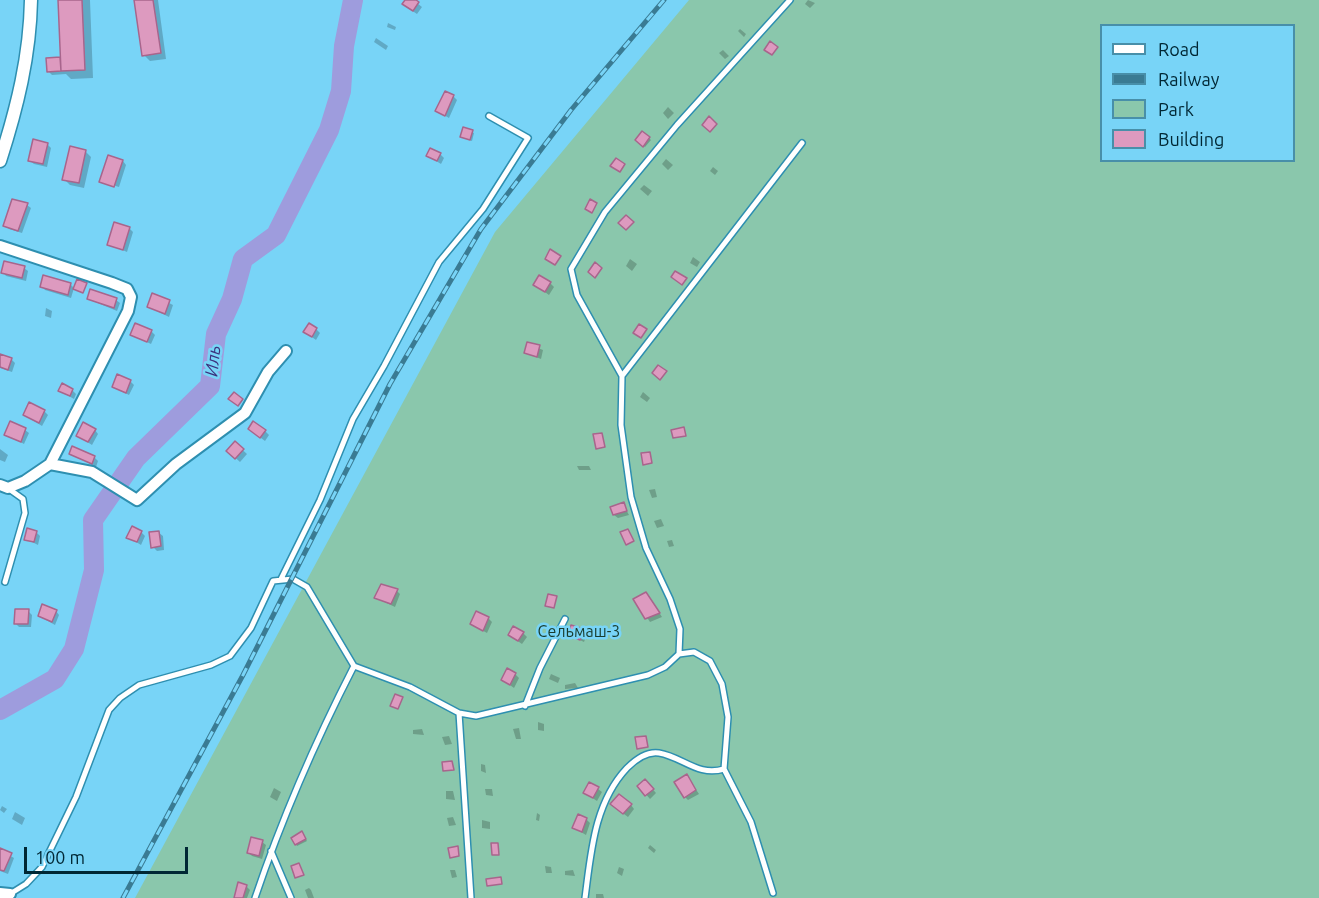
<!DOCTYPE html>
<meta charset="utf-8">
<style>
body{margin:0}
#map{position:relative;width:1319px;height:898px;overflow:hidden;background:#78d4f7;font-family:Ubuntu,sans-serif}
canvas{display:block}
.legend{position:absolute;left:1100px;top:24px;width:195px;height:138px;box-sizing:border-box;background:#78d4f7;border:2px solid #488fa9;margin:0;padding:8px 10px;list-style:none;font-size:18px;color:#002734}
.legend li{display:flex;align-items:center;gap:12px;height:30px}
.legend b{width:30px;border:2px solid #488fa9}
.scale{position:absolute;left:24px;top:847px;width:164px;height:27px;box-sizing:border-box;border:3px solid #002734;border-top:0;padding-left:8px;font-size:18px;line-height:21px;white-space:nowrap;color:#002734;-webkit-text-stroke:4px #78d4f7;paint-order:stroke}
</style>
<div id="map">
<canvas width="1319" height="898"></canvas>
<ul class="legend">
<li><b style="height:8px;background:#fff"></b>Road</li>
<li><b style="height:8px;background:#3a7b93"></b>Railway</li>
<li><b style="height:16px;background:#8ac7ac"></b>Park</li>
<li><b style="height:16px;background:#dd9abf"></b>Building</li>
</ul>
<div class="scale">100 m</div>
</div>
<script>
const g = document.querySelector('canvas').getContext('2d');
g.lineJoin = 'round';
function fill(path, color) { g.fillStyle = color; g.fill(path, 'evenodd'); }
function trace(path, color, width, dash) { g.strokeStyle = color; g.lineWidth = width; g.lineCap = dash ? 'butt' : 'round'; g.setLineDash(dash || []); g.stroke(path); }
function write(font, color, halo, rows, align = 'center') {
  g.font = font + ' Ubuntu,sans-serif'; g.lineWidth = 5; g.setLineDash([]); g.textBaseline = 'middle'; g.strokeStyle = halo; g.fillStyle = color; for (const [text, x, y, turn = 0] of rows) {
    g.save(); g.translate(x, y); g.rotate((+turn || 0) * Math.PI / 180); g.textAlign = isNaN(turn) ? turn : align; if (halo) g.strokeText(text, 0, 0); g.fillText(text, 0, 0); g.restore();
  }
}
const green = new Path2D(`
 M689 0H1319V898H135L495 232ZM1102 26H1294V160H1102Z`);
const shadow = new Path2D(`
 M60 0H90L93 78 71 79 66 74 52 75 48 71 59 58 62 61Z
 M136 0H158L166 59 150 61 144 55Z
 M406 0H413L422 7 417 14 408 8Z
 M808 0 815 3 810 8 805 4Z
 M388 23 396 27 395 30 387 27Z
 M740 29 746 34 744 37 738 31Z
 M376 38 388 46 386 50 374 42Z
 M723 50 729 56 725 59 719 53Z
 M453 96 457 100 449 118 437 111Z
 M668 107 674 113 668 119 663 113Z
 M464 129 474 133 472 141 462 137Z
 M643 133 651 140 645 147 637 140Z
 M47 144 51 148 47 167 34 164 30 161Z
 M85 151 91 157 84 188 70 185 64 179Z
 M440 154 444 158 441 164 428 156Z
 M666 159 673 165 668 170 662 164Z
 M123 161 126 165 119 187 103 182V184L101 182Z
 M713 167 718 171 715 175 710 171Z
 M644 185 652 191 648 196 640 189Z
 M27 205 31 208 22 233 9 229 5 225Z
 M129 228 133 232 127 252 109 244Z
 M693 257 700 262 697 267 690 263Z
 M630 259 637 264 632 271 626 266Z
 M24 268 28 271 26 281 6 276 3 272Z
 M550 283 554 287 549 295 535 285Z
 M70 284 74 288 71 298 45 290 42 286Z
 M153 295 173 305 169 317 149 307Z
 M88 299 116 300 120 303 117 311Z
 M46 308 52 311 51 318 45 316Z
 M316 329 320 333 316 340 305 332Z
 M151 331 155 335 151 344 132 335Z
 M528 344 543 350 541 359 526 353Z
 M0 358 11 359 15 363 12 372 0 368Z
 M130 381 134 385 129 395 113 387Z
 M72 390 76 394 74 399 60 391Z
 M643 392 650 398 647 402 640 397Z
 M44 411 48 415 42 426 24 415Z
 M25 430 29 433 24 444 6 434Z
 M95 430 98 434 92 445 78 436Z
 M265 431 269 435 265 441 253 432Z
 M235 443 247 454 240 462 228 451Z
 M0 449 8 455 5 462 0 460Z
 M71 454 94 457 98 461 96 467Z
 M577 466H589L591 470H579Z
 M655 489 657 497 652 498 649 490Z
 M623 504 629 515 618 518 614 515Z
 M661 519 664 526 657 528 654 521Z
 M36 532 40 536 38 545 26 539Z
 M141 532 145 536 141 545 128 537Z
 M159 533 163 536 164 550 157 551 153 547Z
 M672 540 674 546 669 547 667 541Z
 M397 591 400 594 395 607 376 598Z
 M649 597 662 617 650 622 635 599Z
 M28 611 32 615 31 627H19L15 623Z
 M56 611 59 615 55 625 39 616Z
 M488 618 492 622 487 633 471 624Z
 M583 630 587 634 584 642 569 635Z
 M523 633 527 637 522 644 509 635Z
 M515 674 519 678 514 688 503 680Z
 M551 674 560 678 558 683 549 679Z
 M575 683 578 688 565 689V685Z
 M538 722 544 724V731L538 730Z
 M519 728 521 739H516L513 729Z
 M422 729 424 735 413 734V730Z
 M449 736 452 744 445 745 442 737Z
 M481 764 485 765 486 773 481 771Z
 M687 776 699 794 688 800 685 797Z
 M649 785 656 793 650 799 639 786Z
 M274 788 281 792 277 801 270 797Z
 M485 789H492L493 796 486 795Z
 M598 789 602 792 597 801 585 793Z
 M446 791H453L455 800 446 799Z
 M631 805 634 809 628 817 616 808Z
 M2 806 7 809 4 813 0 810Z
 M15 812 25 818 22 825 12 819Z
 M537 813 540 815 539 821 536 820Z
 M453 817 456 825 449 826 447 818Z
 M586 819 590 823 586 835 574 828Z
 M482 820 490 822V829L482 828Z
 M303 835 307 841 297 846 296 844Z
 M262 842 266 845 262 859 252 856 248 852Z
 M650 845 656 850 654 853 648 848Z
 M0 850 14 858 8 874 0 871Z
 M545 866 551 867 552 873H546Z
 M619 867 624 869 622 876 617 873Z
 M450 870H455L457 877 452 878Z
 M573 870 575 876 565 875V871Z
 M246 886 250 890 247 898H235Z
 M309 888 311 890 314 898H308L305 890Z
 M596 894H603L604 898H596Z`);
const river = new Path2D(`
 M0 710 55 679 74 649 94 570 93 520 136 458 210 386 216 334 232 299 243 259 276 235 329 130 341 91 344 46 353 0`);
const building = new Path2D(`
 M58 0H82L85 70 61 71Z
 M134 0H153L161 53 142 56Z
 M405 0H416L419 2 413 11 402 4Z
 M770 41 778 47 772 55 764 50Z
 M60 57 61 71 47 72 46 58Z
 M445 91 454 95 445 116 435 111Z
 M709 116 717 124 710 132 702 125Z
 M463 127 473 130 470 140 460 137Z
 M642 131 650 137 643 147 635 140Z
 M33 139 48 143 43 164 28 161Z
 M70 146 86 150 79 183 62 180Z
 M430 148 441 153 437 161 426 156Z
 M108 155 123 160 114 187 99 182Z
 M616 158 625 164 620 172 610 166Z
 M12 199 28 203 18 231 3 226Z
 M590 199 597 203 592 213 585 209Z
 M626 215 634 222 626 230 618 223Z
 M114 222 130 227 123 250 107 245Z
 M550 249 561 256 555 265 545 259Z
 M4 261 25 266 22 278 1 273Z
 M595 262 602 268 595 278 588 272Z
 M675 271 687 278 682 285 671 277Z
 M43 275 71 283 68 295 40 287Z
 M539 275 551 282 545 292 533 285Z
 M77 279 87 283 83 293 73 289Z
 M90 289 117 298 114 308 87 299Z
 M152 293 170 300 165 314 147 307Z
 M135 323 152 330 147 342 130 335Z
 M309 323 317 328 312 337 303 332Z
 M639 324 647 329 641 338 633 333Z
 M527 342 540 345 537 357 524 353Z
 M0 354 12 358 8 370 0 367Z
 M658 365 667 371 660 380 652 373Z
 M117 374 131 380 126 393 112 387Z
 M62 383 73 389 70 396 58 391Z
 M234 392 243 399 238 406 228 399Z
 M29 402 45 410 39 423 23 415Z
 M10 421 26 428 21 442 4 435Z
 M253 421 266 430 260 438 248 429Z
 M83 422 96 429 88 442 76 436Z
 M684 427 686 436 673 438 671 430Z
 M602 433 605 447 596 449 593 434Z
 M235 441 244 449 235 459 226 451Z
 M72 446 95 456 92 464 69 454Z
 M650 452 652 463 643 465 641 453Z
 M624 502 627 511 613 515 610 507Z
 M132 526 142 531 137 542 126 538Z
 M27 528 37 531 34 542 24 540Z
 M628 529 634 541 626 545 620 532Z
 M159 531 161 546 151 548 149 532Z
 M381 584 398 589 391 604 374 598Z
 M646 592 660 613 645 619 633 599Z
 M548 594 557 596 554 608 545 606Z
 M42 604 57 610 52 622 38 616Z
 M15 609H29L28 624H14Z
 M476 611 489 617 483 631 470 624Z
 M571 625 584 629 580 640 568 635Z
 M513 626 524 632 518 641 508 635Z
 M507 668 516 673 510 685 501 680Z
 M395 694 403 697 398 709 390 706Z
 M646 736 648 747 637 749 635 737Z
 M452 761 454 770 443 771 442 762Z
 M687 774 696 790 684 798 674 782Z
 M645 779 654 789 645 796 637 786Z
 M589 782 599 787 593 798 583 793Z
 M619 794 632 804 623 814 610 804Z
 M578 814 587 818 582 832 572 828Z
 M302 831 306 839 295 845 291 838Z
 M251 837 263 840 259 856 247 853Z
 M491 843H498L499 855H492Z
 M458 846 459 856 450 858 448 848Z
 M0 848 12 853 4 871 0 870Z
 M299 863 304 875 295 878 291 866Z
 M501 877 502 884 487 886 486 879Z
 M238 882 247 885 243 898H234Z`);
const service = new Path2D(`
 M622 376 577 295 571 269 605 212 677 125 790 0
 M281 579 320 500 353 419 384 366 439 262 483 209 528 138 489 116
 M5 582 25 513 23 499 9 489
 M679 654 680 629 670 599 646 548 631 497 621 425 622 376 802 143
 M525 706 540 668 565 619
 M459 713 471 898
 M271 851 291 898
 M10 894 26 884 42 867 76 797 109 710 120 698 139 685 211 665 230 656 251 628 273 581 293 579 307 587 354 666 410 687 459 713 476 716 648 675 665 667 679 654 694 652 710 661 722 684 728 717 724 769 751 822 773 893
 M255 898C282 818 316 740 354 666
 M585 898C591 853 594 803 627 768 635 760 646 751 659 753 683 757 698 777 724 769`);
const minor = new Path2D(`
 M0 246 112 283 127 289 131 297 128 311 50 464 25 481 8 488 0 485
 M50 464 92 472 137 500 176 464 245 413 268 372 286 351
 M0 893 10 894`);
const tertiary = new Path2D(`
 M0 161C17 108 30 56 31 0`);
const rail = new Path2D(`
 M123 898 243 675 390 384 481 229 571 110 664 0`);
const parkNames = [
 ["Сельмаш-3",579,632]
];
const waterNames = [
 ["Иль",213,361,-84]
];
fill(green, '#8ac7ac');
fill(shadow, '#0003');
trace(river, '#9e9cdd', 20);
fill(building, '#dd9abf');
trace(building, '#a8658c', 1.5);
trace(service, '#2e8fb0', 8);
trace(minor, '#2e8fb0', 14);
trace(tertiary, '#2e8fb0', 15);
trace(service, '#fff', 5);
trace(minor, '#fff', 10);
trace(tertiary, '#fff', 12);
trace(rail, '#3a7b93', 5);
trace(rail, '#78d4f7', 3, [9]);
write('16px', '#183c2e', '#78d4f7', parkNames);
write('italic 18px', '#3c327d', '#78d4f7', waterNames);
</script>
